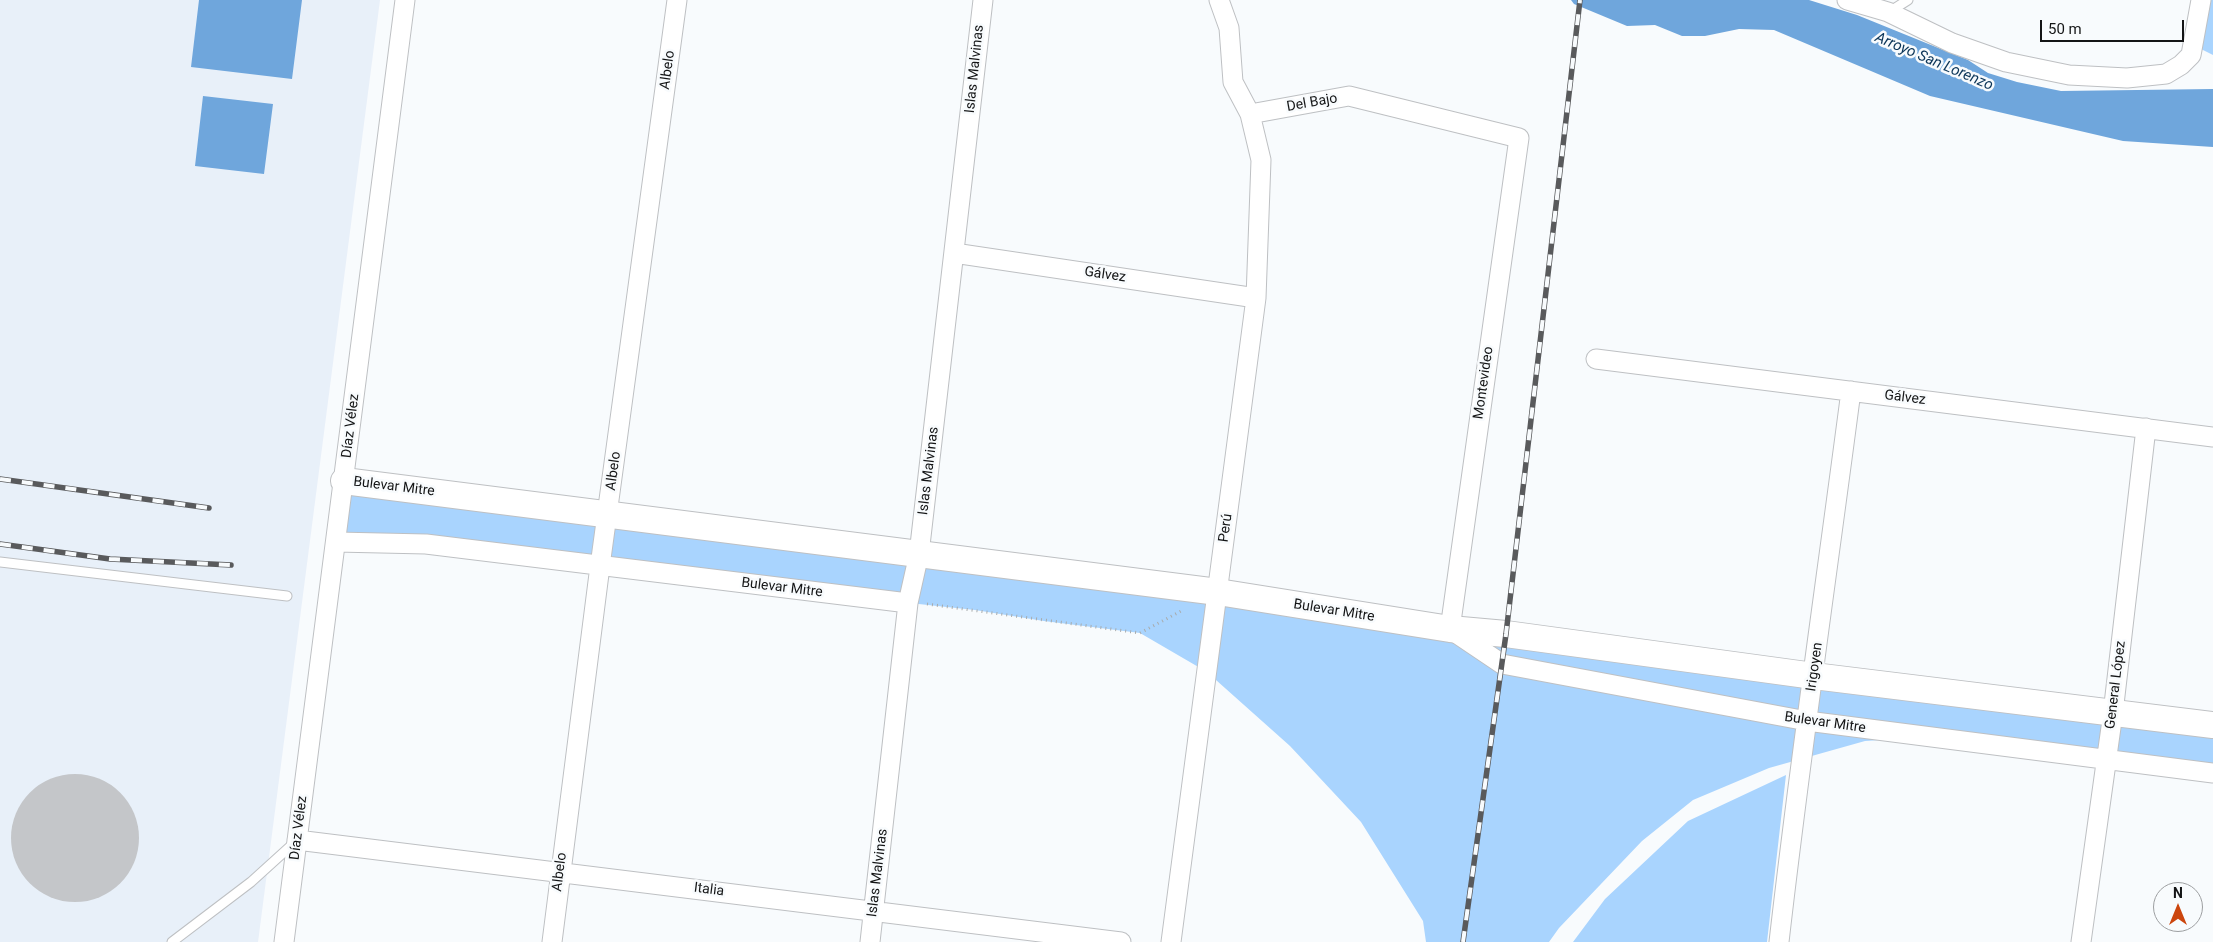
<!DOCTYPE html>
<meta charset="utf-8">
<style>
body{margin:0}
#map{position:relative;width:2213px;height:942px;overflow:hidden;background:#f8fbfd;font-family:Roboto,sans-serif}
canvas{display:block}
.north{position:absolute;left:2153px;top:882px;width:50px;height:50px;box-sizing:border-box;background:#f8fbfd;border:1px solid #9d9fa1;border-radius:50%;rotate:0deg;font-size:14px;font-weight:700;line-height:20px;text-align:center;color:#141516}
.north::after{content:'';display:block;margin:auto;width:18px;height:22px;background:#cc460e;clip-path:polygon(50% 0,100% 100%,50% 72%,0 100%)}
.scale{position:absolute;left:2040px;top:20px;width:144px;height:22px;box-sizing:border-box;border:2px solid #141516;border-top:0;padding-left:6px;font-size:15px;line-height:18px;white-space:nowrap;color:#141516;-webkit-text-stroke:4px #f8fbfd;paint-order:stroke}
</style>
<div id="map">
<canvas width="2213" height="942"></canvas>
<div class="north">N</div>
<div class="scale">50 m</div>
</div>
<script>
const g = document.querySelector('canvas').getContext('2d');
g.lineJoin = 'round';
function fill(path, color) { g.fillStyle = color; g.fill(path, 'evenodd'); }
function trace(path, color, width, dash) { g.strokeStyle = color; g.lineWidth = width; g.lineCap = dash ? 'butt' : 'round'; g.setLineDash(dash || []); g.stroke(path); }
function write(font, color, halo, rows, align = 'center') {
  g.font = font + ' Roboto,sans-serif'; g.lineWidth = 5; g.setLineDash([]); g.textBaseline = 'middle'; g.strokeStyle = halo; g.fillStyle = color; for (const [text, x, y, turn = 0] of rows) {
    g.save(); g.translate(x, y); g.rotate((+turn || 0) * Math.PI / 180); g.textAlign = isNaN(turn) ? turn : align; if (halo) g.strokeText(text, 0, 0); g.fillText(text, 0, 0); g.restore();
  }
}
const built = new Path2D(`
 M0 0H380L258 942H0Z`);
const green = new Path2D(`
 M2210 0H2213V55L2201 49Z
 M344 481 2213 725V773L1927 737 1865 741 1769 768 1693 800 1642 841 1559 928 1549 942H1426L1423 921 1361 822 1290 746 1207 672 1140 633 1044 621 975 610 336 542Z
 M1786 775 1767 942H1573L1605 899 1688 821Z`);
const water = new Path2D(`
 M199 0H302L292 79 191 67Z
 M1571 0H1809L1857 15 1968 60 1988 73 2017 82 2061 91 2213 89V147L2123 141 1930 96 1774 30 1739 29 1705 36H1682L1655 25 1627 26 1574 4Z
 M203 96 273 104 264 174 195 166Z`);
const building = new Path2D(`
 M11 838a64 64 0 1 1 128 0a64 64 0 1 1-128 0Z`);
const path = new Path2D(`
 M927 604 1140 633 1183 610`);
const lane = new Path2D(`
 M1889 12 1908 0
 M0 562 287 596
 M172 942 251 882 294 843`);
const street = new Path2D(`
 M1219 0 1229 28 1233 82 1250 114 1349 96 1519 138 1450 629 1502 664 1807 721 2213 773
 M1847 0 1888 12 1952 43 2006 62 2069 75 2127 78 2166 74 2181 65 2191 55 2201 0
 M954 253 1256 298
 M1596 359 2213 437
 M336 542 426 544 908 603
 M297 840 1121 942
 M284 942 405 0
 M552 942 600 566 677 0
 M870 942 908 603 919 554 983 0
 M1171 942 1256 298 1261 160 1250 114
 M1779 942C1800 758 1827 575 1851 391
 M2081 942 2113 713 2146 428`);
const secondary = new Path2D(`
 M344 481 1218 592 1450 629 1506 634 1814 676 2213 725`);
const rail = new Path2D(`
 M0 479 209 508
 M0 544 110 559 231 565
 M1463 942 1506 634 1580 0`);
const streetNames = [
 ["Islas Malvinas",975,69,-84],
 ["Albelo",668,70,-82],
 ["Del Bajo",1312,103,-10],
 ["Gálvez",1105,275,8],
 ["Montevideo",1484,383,-82],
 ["Gálvez",1905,398,7],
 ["Díaz Vélez",351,426,-83],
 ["Albelo",614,471,-82],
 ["Islas Malvinas",929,471,-83],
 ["Bulevar Mitre",394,487,7],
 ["Perú",1226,528,-82],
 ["Bulevar Mitre",782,588,7],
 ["Bulevar Mitre",1334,611,9],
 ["Irigoyen",1815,667,-82],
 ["General López",2116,685,-83],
 ["Bulevar Mitre",1825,723,8],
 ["Díaz Vélez",299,828,-83],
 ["Albelo",560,872,-83],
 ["Islas Malvinas",878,873,-83],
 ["Italia",709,890,7]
];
const waterNames = [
 ["Arroyo San Lorenzo",1934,62,23]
];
fill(built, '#e8f0f9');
fill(green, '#a9d4fe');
fill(water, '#6fa6dc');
fill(building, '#c4c6c9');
trace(lane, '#bec0c3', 11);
trace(street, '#bec0c3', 21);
trace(secondary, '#bec0c3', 28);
trace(path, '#a8abac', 3, [1, 4]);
trace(lane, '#fff', 9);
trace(street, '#fff', 19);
trace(secondary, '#fff', 26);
trace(rail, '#595a5c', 5.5);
trace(rail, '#f8fbfd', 4, [11]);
write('14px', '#141516', '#f8fbfd', streetNames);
write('italic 15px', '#0b3558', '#f8fbfd', waterNames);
</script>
